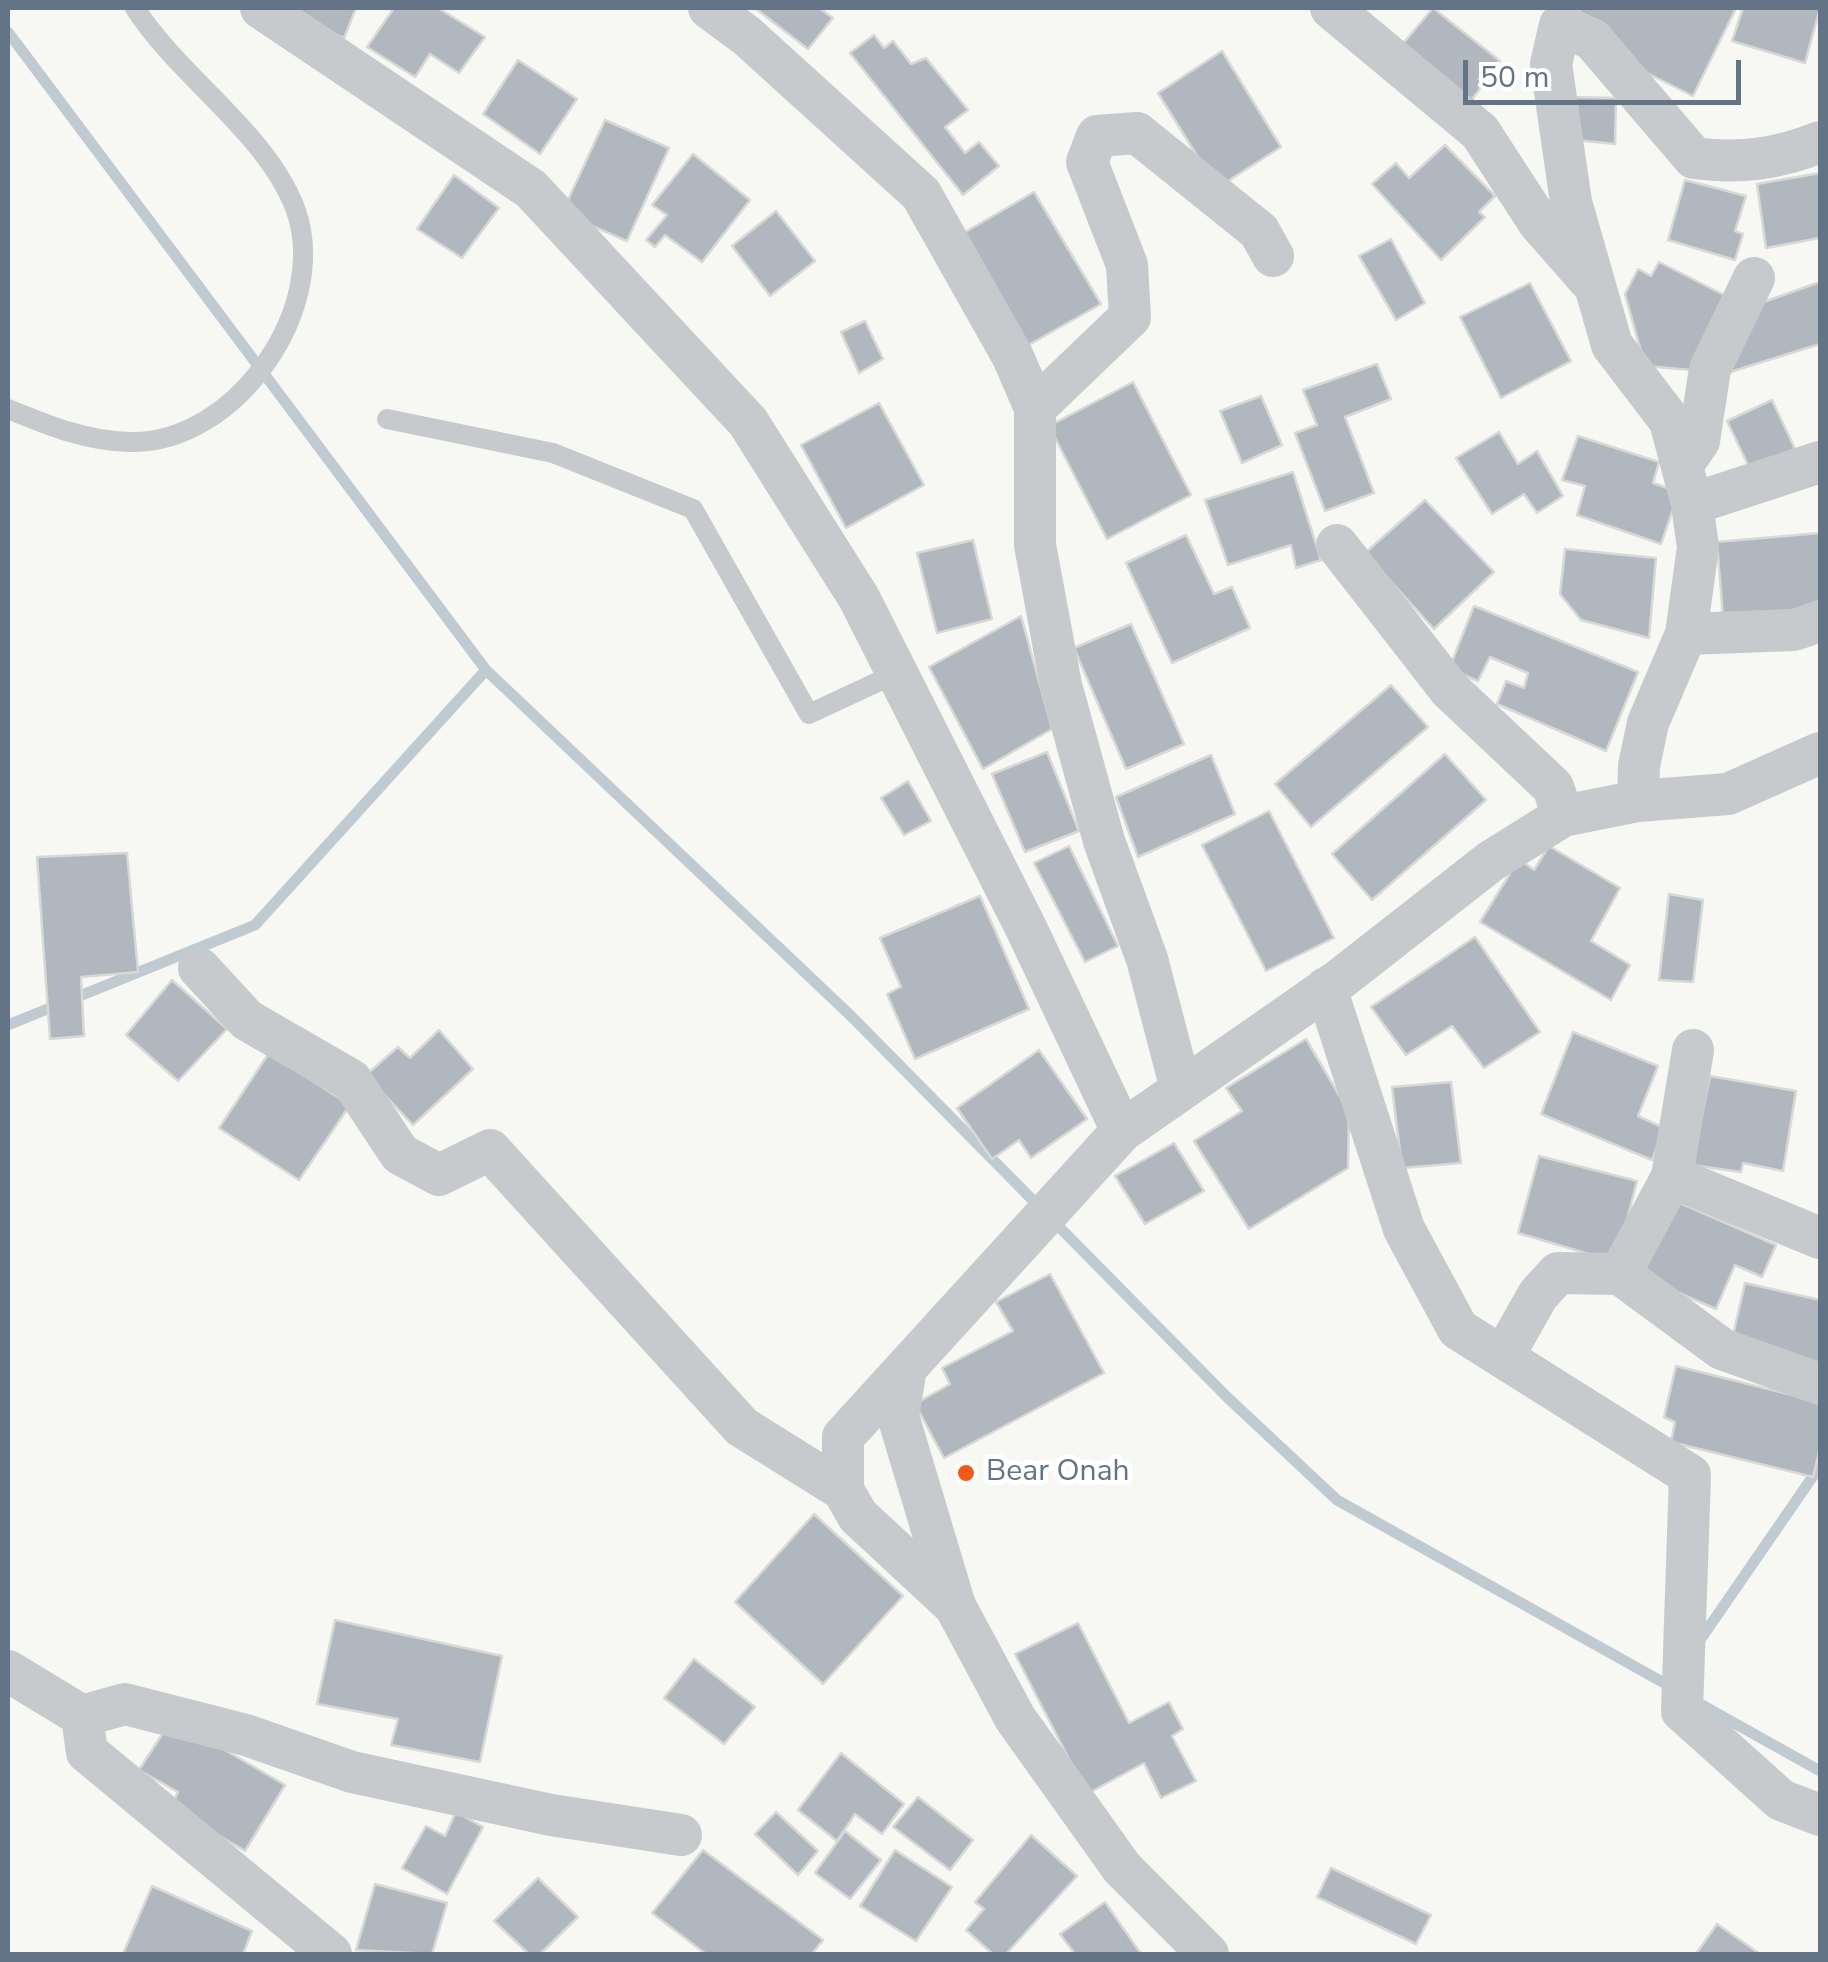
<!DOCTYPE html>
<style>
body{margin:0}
#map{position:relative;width:1828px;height:1962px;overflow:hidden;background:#f7f7f3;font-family:"Nunito Sans",sans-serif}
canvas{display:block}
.frame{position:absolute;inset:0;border:10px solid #637487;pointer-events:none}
.scale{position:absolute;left:1463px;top:60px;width:278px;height:45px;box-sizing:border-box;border:5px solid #637487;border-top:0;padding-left:12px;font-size:30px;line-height:35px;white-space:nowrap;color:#637487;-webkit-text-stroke:8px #fff;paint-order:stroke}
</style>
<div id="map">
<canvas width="1828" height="1962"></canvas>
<div class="frame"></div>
<div class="scale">50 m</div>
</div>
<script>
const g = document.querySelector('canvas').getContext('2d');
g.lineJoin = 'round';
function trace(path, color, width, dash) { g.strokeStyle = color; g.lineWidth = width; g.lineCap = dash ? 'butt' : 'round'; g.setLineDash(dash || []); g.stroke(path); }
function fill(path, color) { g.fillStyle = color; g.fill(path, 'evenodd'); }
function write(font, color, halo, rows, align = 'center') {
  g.font = font + ' "Nunito Sans",sans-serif'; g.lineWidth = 10; g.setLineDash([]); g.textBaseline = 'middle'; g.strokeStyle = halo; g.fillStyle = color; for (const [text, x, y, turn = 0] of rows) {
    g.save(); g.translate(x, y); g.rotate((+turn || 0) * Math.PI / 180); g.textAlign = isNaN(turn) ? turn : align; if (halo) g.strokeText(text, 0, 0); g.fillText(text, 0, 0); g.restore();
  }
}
const stream = new Path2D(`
 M8 32 486 670 851 1016 1227 1397 1337 1500 1673 1688
 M8 1025 255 925 486 670
 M1698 1643 1820 1466
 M1702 1705 1820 1771`);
const building = new Path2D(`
 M271 8H356L344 38Z
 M394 8H438L485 37 459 73 430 54 415 77 367 47Z
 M755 8H819L833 18 808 49Z
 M1433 8 1500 61 1465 109 1395 53Z
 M1577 8H1730L1735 10 1693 96 1625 62Z
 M1743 8H1820L1805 63 1732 41Z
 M874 35 884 48 893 41 911 64 926 58 968 110 945 127 965 153 979 142 999 166 963 195 850 53Z
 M1222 51 1281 147 1217 188 1158 93Z
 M518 60 577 99 540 154 483 114Z
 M1571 97 1616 98 1615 144 1566 139Z
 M605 120 669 148 627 241 562 213Z
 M1445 145 1495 196 1479 212 1485 217 1441 260 1372 184 1396 163 1409 178Z
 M693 154 750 200 702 262 665 235 655 247 646 240 667 215 652 205Z
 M1820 173V238L1766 248 1757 184Z
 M454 175 499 208 462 258 417 229Z
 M1685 180 1746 196 1735 231 1743 234 1735 260 1668 240Z
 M1034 192 1101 304 1025 347 962 234Z
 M776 211 815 261 770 296 732 246Z
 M1391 239 1425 303 1396 320 1359 256Z
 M1659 262 1730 298 1692 370 1645 366 1625 294 1638 269 1651 276Z
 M1820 282V344L1730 372 1758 304Z
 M1530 283 1571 361 1501 398 1460 317Z
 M865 321 883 359 859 373 841 332Z
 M1377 364 1391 399 1345 417 1374 493 1325 511 1295 433 1317 425 1303 390Z
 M1133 382 1191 495 1107 539 1049 426Z
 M1261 396 1282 445 1242 463 1220 411Z
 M1772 400 1795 449 1750 469 1727 421Z
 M879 403 924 485 846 528 801 445Z
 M1499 432 1518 464 1537 451 1563 496 1537 513 1524 494 1492 514 1456 458Z
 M1578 436 1659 462 1653 483 1679 492 1661 544 1577 515 1585 486 1562 480Z
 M1293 472 1321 560 1296 568 1291 545 1228 565 1205 500Z
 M1425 500 1494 572 1434 629 1365 553Z
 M1820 533V608L1723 617 1717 542Z
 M1186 535 1214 594 1232 587 1250 628 1172 663 1126 563Z
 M973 540 992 619 937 633 917 553Z
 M1565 549 1656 558 1649 638 1581 620 1560 594Z
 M1474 606 1638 672 1606 751 1497 704 1506 681 1524 688 1528 673 1490 657 1478 681 1449 669Z
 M1021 616 1052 729 983 769 929 667Z
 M1131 624 1184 744 1126 769 1074 648Z
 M1391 685 1428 727 1311 827 1275 784Z
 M1047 752 1079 831 1025 852 992 774Z
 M1445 754 1486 800 1372 900 1332 854Z
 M1211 755 1235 814 1138 857 1116 797Z
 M908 781 931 821 904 835 881 798Z
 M1269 811 1334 938 1266 971 1202 845Z
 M1069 846 1118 946 1085 962 1034 863Z
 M1549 846 1620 888 1591 941 1630 965 1611 1000 1480 922 1519 859 1534 870Z
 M127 853 138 972 81 977 84 1036 50 1039 37 857Z
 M1669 894 1703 900 1693 982 1659 980Z
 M980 896 1029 1009 915 1059 887 994 901 987 880 938Z
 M1475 937 1540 1032 1484 1068 1452 1026 1406 1055 1371 1007Z
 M172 980 227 1029 178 1081 126 1035Z
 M439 1030 473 1069 413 1125 366 1075 398 1047 410 1058Z
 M1573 1032 1658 1066 1638 1116 1664 1128 1652 1160 1541 1114Z
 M1306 1039 1349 1112 1348 1168 1249 1229 1194 1141 1242 1111 1226 1088Z
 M1039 1050 1087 1119 1031 1158 1019 1140 992 1159 957 1108Z
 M269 1053 350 1105 299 1180 219 1128Z
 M1710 1076 1796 1091 1783 1171 1743 1163 1741 1172 1692 1165Z
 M1451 1082 1461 1163 1402 1168 1392 1087Z
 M1174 1143 1204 1191 1145 1224 1115 1176Z
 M1539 1156 1637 1181 1616 1262 1518 1233Z
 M1673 1200 1776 1245 1762 1277 1735 1265 1716 1309 1640 1276Z
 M1050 1274 1104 1373 944 1458 915 1404 950 1384 942 1368 1013 1331 996 1302Z
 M1745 1283 1820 1300V1363L1731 1344Z
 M1676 1366 1820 1402V1448L1813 1477 1671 1442 1675 1422 1664 1417Z
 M814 1514 903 1596 823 1684 735 1602Z
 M335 1620 502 1656 480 1762 391 1745 398 1719 317 1704Z
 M1078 1623 1129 1723 1169 1702 1183 1729 1172 1736 1196 1781 1161 1798 1144 1763 1087 1794 1015 1654Z
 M694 1659 755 1707 724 1744 664 1698Z
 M172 1719 285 1785 245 1851 171 1807 178 1792 139 1770Z
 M841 1753 904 1804 882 1834 855 1814 837 1841 798 1810Z
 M918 1797 973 1840 950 1870 893 1827Z
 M456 1812 483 1827 447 1894 402 1868 426 1826 445 1836Z
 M776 1812 818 1851 798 1875 755 1834Z
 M845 1831 881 1860 850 1899 815 1873Z
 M1031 1835 1077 1876 1006 1954H993L966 1930 984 1909 975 1902Z
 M703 1850 823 1940 812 1954H706L652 1913Z
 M895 1850 952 1887 916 1941 860 1906Z
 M1331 1868 1431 1915 1416 1944 1317 1897Z
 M538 1878 578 1917 540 1954H529L494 1921Z
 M375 1884 447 1903 432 1954 356 1950Z
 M152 1886 252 1931 243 1954H123Z
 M1105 1902 1141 1954H1075L1060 1934Z
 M1717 1924 1760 1954H1696Z`);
const service = new Path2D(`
 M8 409C47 425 88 442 131 442 236 444 332 306 295 208 266 132 179 77 135 8
 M387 419 553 453 693 509 809 714 897 673`);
const minor = new Path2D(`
 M261 8 531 189 748 422 859 598 1026 928 1122 1131
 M709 8 747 36 921 194 1013 357 1035 408V545L1061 685 1104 841 1147 959 1181 1089
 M1331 8 1480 132 1539 223 1589 280
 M1035 408 1130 317 1127 265 1087 162 1097 136 1137 133 1259 231 1273 256
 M1682 466 1699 441 1710 369 1754 278
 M1692 504 1820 462
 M1337 545 1450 690 1553 787 1563 816
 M1686 634 1794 630 1820 621
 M1638 801 1639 766 1648 723 1686 634 1698 547 1692 504 1670 421 1612 345 1571 202 1551 64 1560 25 1592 39 1694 158C1740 164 1778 159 1820 142
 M199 968 247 1020 351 1080 400 1154 439 1175 490 1150 742 1427 843 1490
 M1326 988 1404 1229 1458 1329 1690 1475 1682 1711 1781 1800 1820 1815
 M1672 1177 1820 1238
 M1620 1274 1672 1177 1693 1050
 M1503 1357 1538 1295 1558 1273 1620 1274 1722 1349 1820 1384
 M906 1368 898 1416 955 1606 1015 1718 1122 1868 1208 1954
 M955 1606 858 1516 843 1490V1437L1122 1131 1339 980 1491 861 1563 816 1638 801 1728 794 1820 753
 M8 1671 82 1716 87 1752 331 1954
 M82 1716 125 1704 246 1735 352 1772 551 1815 681 1835`);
const markers = [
 [966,1473,10,"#f35a17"]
];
const poiNames = [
 ["Bear Onah",986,1473]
];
trace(stream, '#c0cbd1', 11);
fill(building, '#b0b7be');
trace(building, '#d8d8d6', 2.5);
trace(service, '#c6cacd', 20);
trace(minor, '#c6cacd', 42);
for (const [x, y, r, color] of markers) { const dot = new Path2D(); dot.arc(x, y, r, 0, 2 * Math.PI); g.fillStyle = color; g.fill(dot); trace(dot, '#fff', 4); }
write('30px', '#637487', '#fff', poiNames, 'left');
</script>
